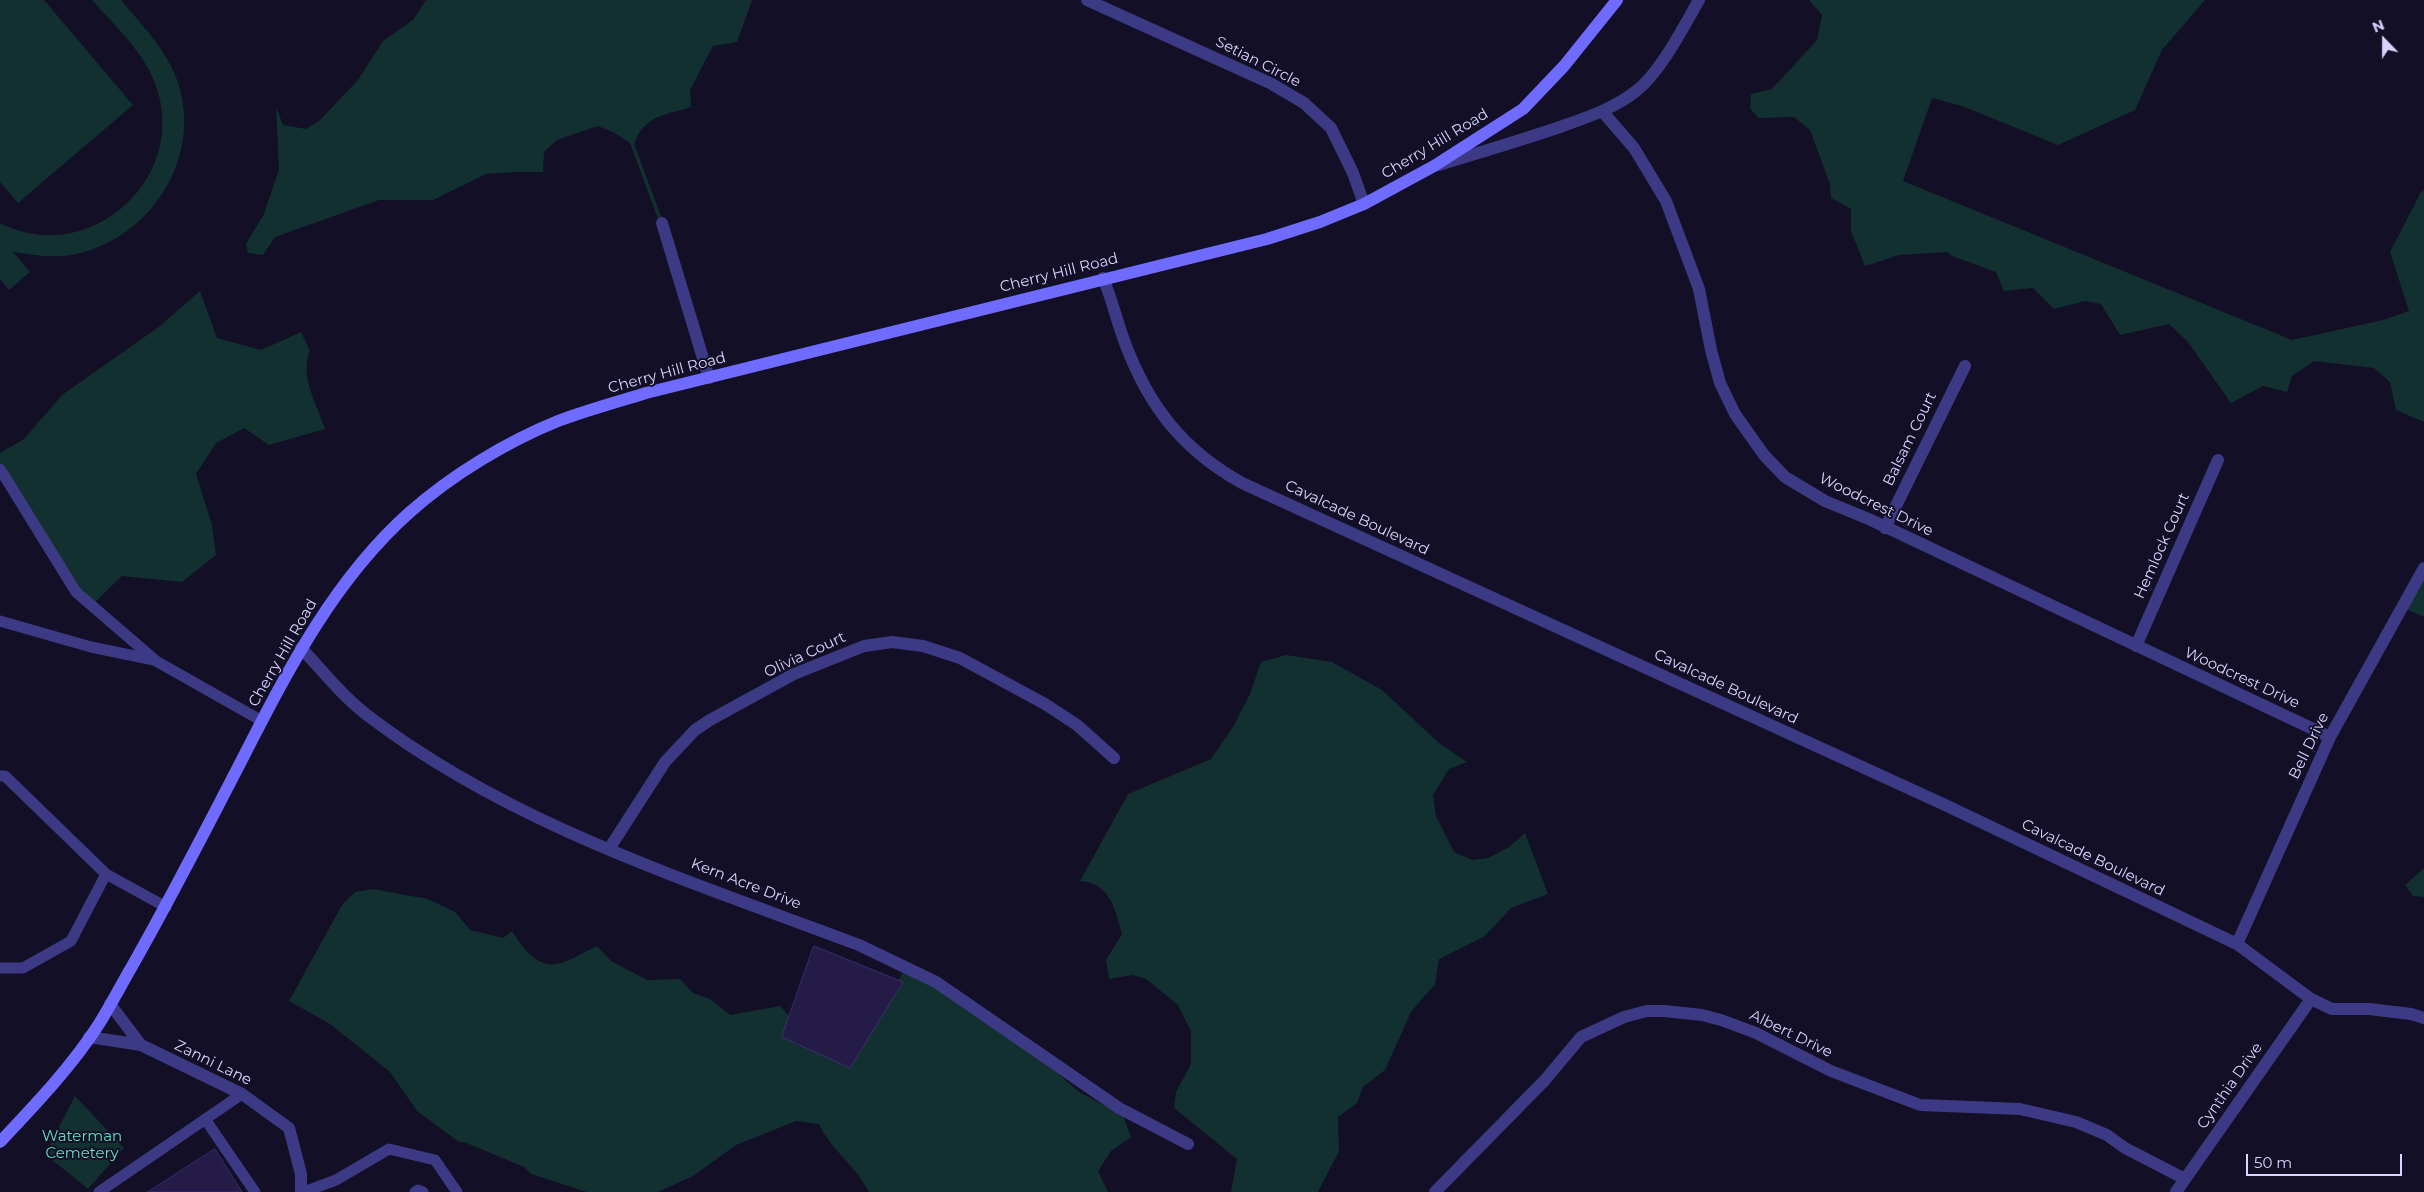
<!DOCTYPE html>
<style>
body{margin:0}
#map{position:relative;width:2424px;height:1192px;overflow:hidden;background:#130f26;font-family:Montserrat,sans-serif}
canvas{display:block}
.north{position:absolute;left:2359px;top:15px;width:50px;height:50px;-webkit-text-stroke:4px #130f26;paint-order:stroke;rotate:338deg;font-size:14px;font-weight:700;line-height:20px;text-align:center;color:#d9d4ff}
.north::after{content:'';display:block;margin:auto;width:18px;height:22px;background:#d9d4ff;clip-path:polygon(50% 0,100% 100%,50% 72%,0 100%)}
.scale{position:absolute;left:2246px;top:1154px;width:156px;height:22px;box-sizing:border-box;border:2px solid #d9d4ff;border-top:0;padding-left:6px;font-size:15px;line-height:18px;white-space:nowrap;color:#d9d4ff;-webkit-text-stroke:4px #130f26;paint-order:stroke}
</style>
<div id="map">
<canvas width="2424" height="1192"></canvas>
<div class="north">N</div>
<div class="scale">50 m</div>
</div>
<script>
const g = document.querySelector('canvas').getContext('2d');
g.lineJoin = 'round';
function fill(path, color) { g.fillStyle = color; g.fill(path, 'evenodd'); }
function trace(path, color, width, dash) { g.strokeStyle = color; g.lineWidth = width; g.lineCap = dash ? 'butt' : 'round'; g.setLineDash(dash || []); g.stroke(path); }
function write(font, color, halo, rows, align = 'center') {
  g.font = font + ' Montserrat,sans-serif'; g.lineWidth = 4; g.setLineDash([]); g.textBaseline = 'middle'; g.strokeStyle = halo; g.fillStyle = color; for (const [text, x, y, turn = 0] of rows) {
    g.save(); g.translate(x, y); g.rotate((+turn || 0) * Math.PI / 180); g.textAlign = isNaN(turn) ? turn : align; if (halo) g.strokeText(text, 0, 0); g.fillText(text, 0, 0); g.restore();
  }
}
const green = new Path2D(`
 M0 0H44L133 105 18 203 0 182Z
 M92 0H121C141 24 164 47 176 77 205 153 154 236 77 254 56 259 35 255 13 252L30 272 9 290 0 279V223C87 268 187 181 157 89 146 54 116 27 92 0Z
 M426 0H752L737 42 713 46 690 90 691 107C663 116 645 115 634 144L662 219 660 224 630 143 613 132 598 126 557 140 544 152 543 172H516L486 174 433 200H379L275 237 263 255 248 253 246 244 264 214 279 169 276 107 283 125 306 129 319 121 358 80 383 41 413 20Z
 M1809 0H2205L2162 50 2135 110 2058 145 1962 106 1932 98 1903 181 2292 340 2383 320 2409 311 2390 252 2421 192 2424 190V422L2396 410 2390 382 2374 368 2314 361 2292 376 2287 392 2263 386 2231 403 2188 342 2169 324 2120 335 2101 304 2085 301 2054 309 2033 288 2004 291 1996 272 1952 256 1947 252 1899 255 1865 266 1851 231V209L1831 198 1830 184 1810 130 1794 117 1758 118 1750 108 1751 94 1772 89 1817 40 1822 15Z
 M200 291 217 338 261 350 301 332 310 351C299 375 317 405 325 429L269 445 244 428 216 443 196 474 212 525 216 555 182 582 122 576 90 607 0 471V453L24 439 62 395 160 326Z
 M2424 579V617L2406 609Z
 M1286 655 1332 662 1382 690 1439 743 1467 762 1449 769 1433 795 1436 816 1454 852 1472 860 1488 858 1509 847 1525 833 1548 894 1511 908 1485 936 1439 959 1435 984 1411 1012 1385 1070 1363 1087 1357 1103 1338 1117 1339 1151 1318 1192H1231L1237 1159 1174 1108 1176 1092 1191 1064V1031L1178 1005 1146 979 1132 975 1109 979 1106 960 1122 934C1115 910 1111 883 1080 881L1128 794 1211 759 1233 727 1250 694 1261 662Z
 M2424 868V897L2413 896 2405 885Z
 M373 889 428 899 455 912 470 930 503 938 512 931C542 978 554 968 597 946L611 961 647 980 680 979 693 993 710 999 730 1015 780 1006 797 1025 879 1022 905 967 1018 1038 1079 1092 1123 1115 1131 1137 1111 1151 1098 1171 1108 1192H869C856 1166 831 1150 819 1124L796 1121 736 1145 693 1176 658 1192H587L531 1174 524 1167 464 1142H459L417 1111 390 1072 330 1024 289 1001 342 905 355 892Z
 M75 1096 124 1148 88 1189 45 1154Z`);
const building = new Path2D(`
 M814 946 903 982 850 1068 782 1037Z
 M215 1149 242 1192H148Z`);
const service = new Path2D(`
 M0 469 76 592 156 661 262 721
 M0 621 91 647 154 660
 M0 776H5L106 874 71 941 23 968H0
 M106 874 166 907
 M205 1119 255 1192
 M99 1192 242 1094
 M304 1192 336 1180 389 1149 435 1160 457 1192
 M415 1192 418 1190 423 1192`);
const minor = new Path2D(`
 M1087 0 1270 83 1304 103 1331 128 1353 173 1364 204
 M1602 111 1634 148 1666 201 1699 289 1711 350 1720 383 1735 414 1764 455 1785 477 1825 501 1871 520 2330 737
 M1439 165C1481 152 1522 140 1563 126 1588 117 1615 108 1636 91 1660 73 1684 26 1699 0
 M662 223 709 378
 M1103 278C1112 299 1117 322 1125 343 1149 407 1183 450 1242 483L1943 804 2237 944 2311 999 2332 1009H2369L2411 1014 2424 1018
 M1885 528 1965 366
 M2136 646 2218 460
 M301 648C323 671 342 696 367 715 512 826 690 881 859 945L936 982 1119 1108 1188 1144
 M609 849 665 762 695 730 710 720 794 674 864 646 892 642 923 646 960 658 1045 704 1077 725 1114 758
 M2237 944 2330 737 2424 568
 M110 1004 141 1045
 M89 1037 141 1045 242 1094 289 1128 301 1174V1192
 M1435 1192 1545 1080 1581 1037 1624 1017 1647 1011H1664L1702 1015 1721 1020 1756 1033 1831 1071 1920 1105 2020 1109 2076 1122 2107 1135 2125 1148 2185 1179
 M2176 1192 2311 999`);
const secondary = new Path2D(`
 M0 1142C35 1105 72 1066 99 1024 109 1008 118 991 127 975 165 909 199 843 234 775 282 682 329 584 410 512 452 475 506 442 558 421 587 410 617 402 646 393L1267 239 1320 222 1364 204 1434 166 1523 109 1564 66 1617 0`);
const streetNames = [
 ["Setian Circle",1258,62,27],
 ["Cherry Hill Road",1435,144,-31],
 ["Cherry Hill Road",1059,273,-14],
 ["Cherry Hill Road",667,373,-15],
 ["Balsam Court",1910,439,-64],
 ["Woodcrest Drive",1876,505,26],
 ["Cavalcade Boulevard",1357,518,25],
 ["Hemlock Court",2162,546,-66],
 ["Cherry Hill Road",283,653,-60],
 ["Olivia Court",805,655,-25],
 ["Woodcrest Drive",2242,678,25],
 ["Cavalcade Boulevard",1726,687,25],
 ["Bell Drive",2309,746,-64],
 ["Cavalcade Boulevard",2093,858,26],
 ["Kern Acre Drive",746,884,21],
 ["Albert Drive",1791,1034,26],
 ["Zanni Lane",213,1063,26],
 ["Cynthia Drive",2230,1086,-55]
];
const parkNames = [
 ["Waterman",82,1137],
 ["Cemetery",82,1154]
];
fill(green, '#12302f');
fill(building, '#241b47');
trace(building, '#3b2d73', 1);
trace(service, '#3d3a85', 11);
trace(minor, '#3d3a85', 12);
trace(secondary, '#6f6bff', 12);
write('15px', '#d9d4ff', '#130f26', streetNames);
write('15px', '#5fe0c0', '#130f26', parkNames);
</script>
